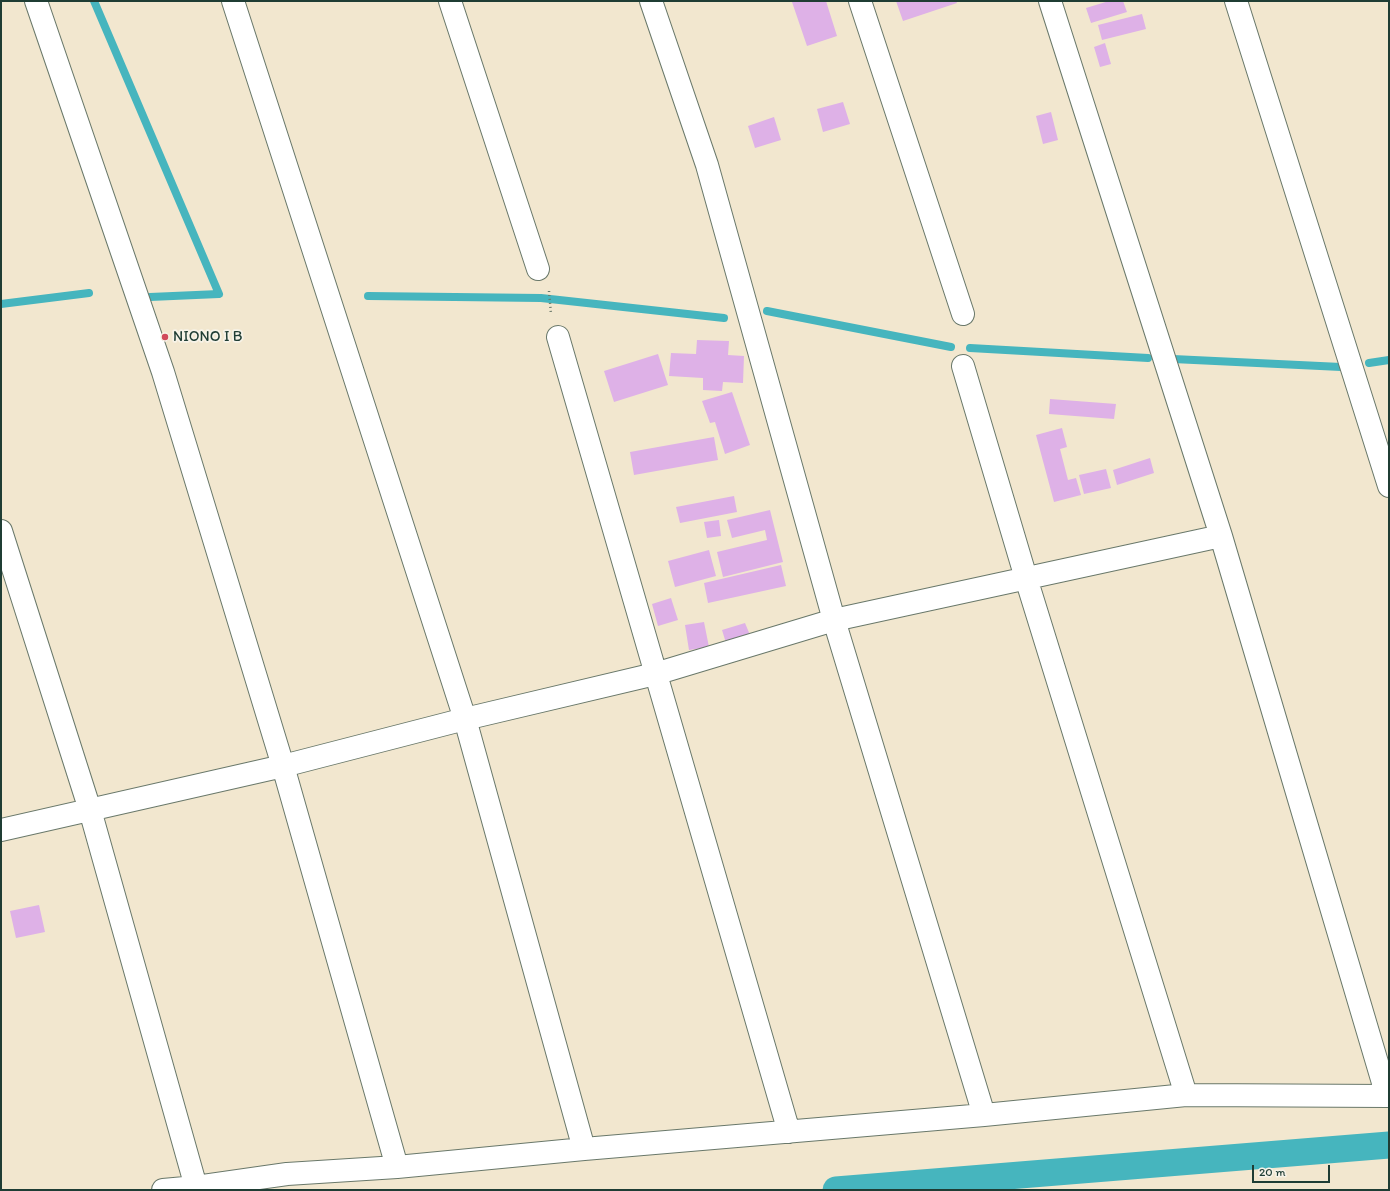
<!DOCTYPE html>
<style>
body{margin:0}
#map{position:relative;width:1390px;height:1191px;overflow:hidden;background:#f2e7cf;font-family:Itim,sans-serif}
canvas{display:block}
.frame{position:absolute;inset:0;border:2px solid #1f3d34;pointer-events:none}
.scale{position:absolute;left:1252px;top:1165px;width:78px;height:18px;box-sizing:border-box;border:2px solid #1f3d34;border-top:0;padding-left:5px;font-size:12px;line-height:14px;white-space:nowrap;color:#1f3d34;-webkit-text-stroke:3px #f7f3e8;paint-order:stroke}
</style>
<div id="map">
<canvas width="1390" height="1191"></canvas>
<div class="frame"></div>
<div class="scale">20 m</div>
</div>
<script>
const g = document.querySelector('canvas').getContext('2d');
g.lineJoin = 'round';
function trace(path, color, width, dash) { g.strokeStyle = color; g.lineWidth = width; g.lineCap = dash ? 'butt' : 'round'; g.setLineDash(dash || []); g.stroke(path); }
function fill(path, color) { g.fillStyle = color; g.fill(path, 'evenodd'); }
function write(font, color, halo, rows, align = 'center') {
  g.font = font + ' Itim,sans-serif'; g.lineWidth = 3.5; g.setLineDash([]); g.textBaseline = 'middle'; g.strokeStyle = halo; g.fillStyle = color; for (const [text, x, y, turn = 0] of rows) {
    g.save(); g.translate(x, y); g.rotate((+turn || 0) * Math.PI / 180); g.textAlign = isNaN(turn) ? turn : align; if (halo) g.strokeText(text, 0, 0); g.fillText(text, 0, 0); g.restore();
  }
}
const stream = new Path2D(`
 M94 1 219 294 150 297
 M368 296 541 298 724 318
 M1 304 89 293
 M767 311 951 347
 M970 348 1148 358
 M1173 359 1341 367
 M1369 363 1389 360`);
const canal = new Path2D(`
 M836 1190 1389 1145`);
const building = new Path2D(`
 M796 1H826L837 36 807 46 792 2Z
 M896 1H956L957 3 903 21Z
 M1109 1H1123L1127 12 1091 23 1086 8Z
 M1142 14 1146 29 1102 40 1098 25Z
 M1105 43 1111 64 1100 67 1094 47Z
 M843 102 850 124 823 132 817 109Z
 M1051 112 1058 140 1043 144 1036 116Z
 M774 117 781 140 755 148 748 126Z
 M697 340 729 341 728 355 744 356 743 383 723 382 722 391 703 390V378L669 376 671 353 696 354Z
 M658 354 668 385 614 402 604 371Z
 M732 392 750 445 725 454 715 422 710 423 702 401Z
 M1050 399 1116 404 1114 419 1049 414Z
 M1062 428 1067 447 1060 449 1068 480 1076 478 1081 495 1054 502 1036 435Z
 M714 437 718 460 634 475 630 452Z
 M1150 458 1154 473 1117 485 1113 470Z
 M1106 469 1111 488 1084 494 1079 475Z
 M734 496 737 512 680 523 676 507Z
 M770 510 783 562 723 577 717 552 767 540 765 530 732 538 727 520Z
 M719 520 721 536 707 538 704 522Z
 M709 550 716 576 675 587 668 561Z
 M781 565 786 586 708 603 704 583Z
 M671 598 678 620 658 626 652 604Z
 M704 622 709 647 689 650 685 625Z
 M745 623 750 635 726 643 722 630Z
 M39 905 45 932 16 938 10 911Z`);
const path = new Path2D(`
 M549 291 551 314`);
const street = new Path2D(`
 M36 1 163 372 283 766 397 1167
 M233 1 465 719 584 1149
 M450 1 538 269
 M651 1 707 165 834 620 984 1115
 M860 1 963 314
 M1050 1 1221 536 1387 1096
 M1236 1 1389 486
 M558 337 789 1132
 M963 366 1026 578 1186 1095
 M1 531 90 810 196 1187
 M1 830 283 766 465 719 655 674 834 620 1221 536
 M163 1190 196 1187 287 1174 397 1167 584 1149 984 1115 1186 1095 1389 1096`);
const markers = [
 [165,337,4,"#d1495b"]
];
const poiNames = [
 ["NIONO I B",173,337]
];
trace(stream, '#46b5be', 8);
trace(canal, '#46b5be', 27);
fill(building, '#deb1e7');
trace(street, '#69786a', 24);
trace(path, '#69786a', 2.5, [1, 3]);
trace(street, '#fff', 22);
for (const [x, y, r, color] of markers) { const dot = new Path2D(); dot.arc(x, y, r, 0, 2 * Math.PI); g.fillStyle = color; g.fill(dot); trace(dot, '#f7f3e8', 1.5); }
write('15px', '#1f3d34', '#f7f3e8', poiNames, 'left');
</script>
